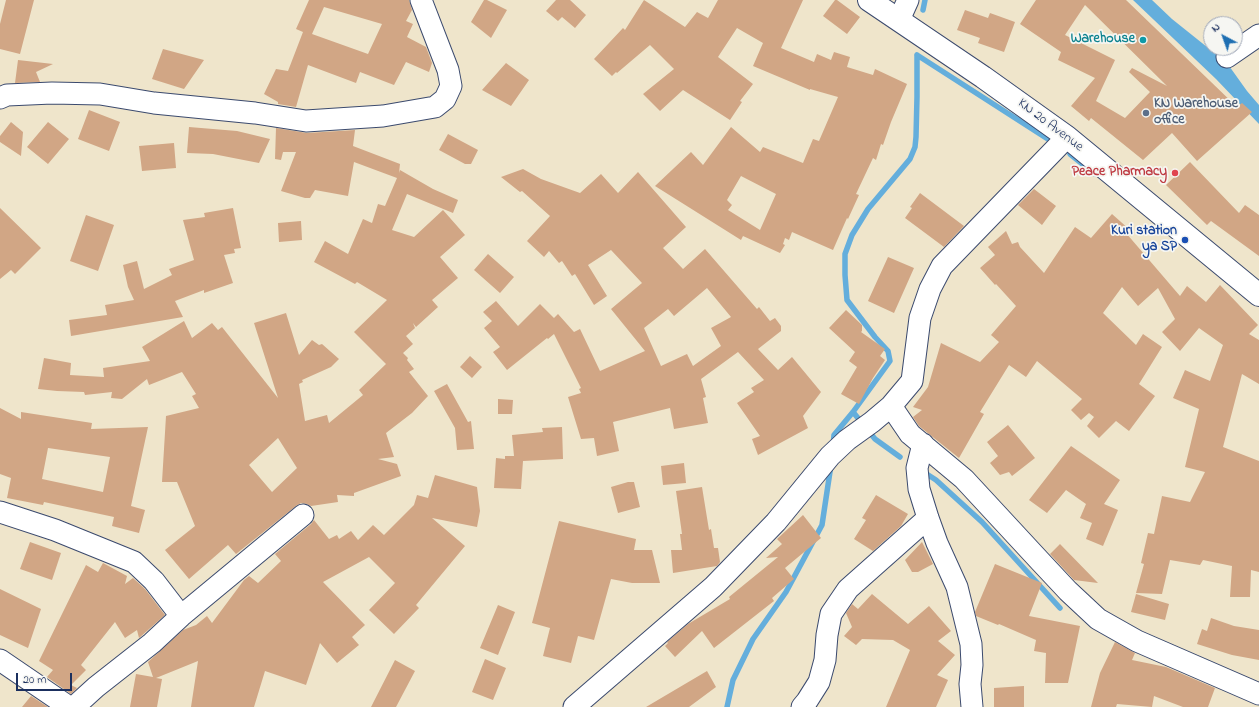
<!DOCTYPE html>
<style>
body{margin:0}
#map{position:relative;width:1259px;height:707px;overflow:hidden;background:#efe5cb;font-family:"Indie Flower",sans-serif}
canvas{display:block}
.north{position:absolute;left:1203px;top:16px;width:40px;height:40px;box-sizing:border-box;background:#f6f6f2;border:1px solid #9ea6b7;border-radius:50%;rotate:319deg;font-size:11px;font-weight:700;line-height:16px;text-align:center;color:#1b2f5e}
.north::after{content:'';display:block;margin:auto;width:14px;height:18px;background:#1f6fb2;clip-path:polygon(50% 0,100% 100%,50% 72%,0 100%)}
.scale{position:absolute;left:16px;top:673px;width:56px;height:18px;box-sizing:border-box;border:2px solid #1b2f5e;border-top:0;padding-left:5px;font-size:12px;line-height:14px;white-space:nowrap;color:#1b2f5e;-webkit-text-stroke:3px #f6f6f2;paint-order:stroke}
</style>
<div id="map">
<canvas width="1259" height="707"></canvas>
<div class="north">N</div>
<div class="scale">20 m</div>
</div>
<script>
const g = document.querySelector('canvas').getContext('2d');
g.lineJoin = 'round';
function fill(path, color) { g.fillStyle = color; g.fill(path, 'evenodd'); }
function trace(path, color, width, dash) { g.strokeStyle = color; g.lineWidth = width; g.lineCap = dash ? 'butt' : 'round'; g.setLineDash(dash || []); g.stroke(path); }
function write(font, color, halo, rows, align = 'center') {
  g.font = font + ' "Indie Flower",sans-serif'; g.lineWidth = 3.5; g.setLineDash([]); g.textBaseline = 'middle'; g.strokeStyle = halo; g.fillStyle = color; for (const [text, x, y, turn = 0] of rows) {
    g.save(); g.translate(x, y); g.rotate((+turn || 0) * Math.PI / 180); g.textAlign = isNaN(turn) ? turn : align; if (halo) g.strokeText(text, 0, 0); g.fillText(text, 0, 0); g.restore();
  }
}
const water = new Path2D(`
 M1133 0H1152L1172 19 1227 63 1247 91 1259 105V124L1216 79Z`);
const stream = new Path2D(`
 M923 10 925 0
 M917 55 1054 143
 M1070 154 1095 174
 M853 412 875 439 900 457
 M833 446 834 435 853 412 890 361 888 351 875 337 847 300 845 275V254L852 235 868 209 910 159 915 147 916 137 917 97V55
 M922 471 936 480 982 522 1060 608
 M727 707 733 680 753 639 786 592 822 525 831 465`);
const building = new Path2D(`
 M6 0H34L20 54 0 49V24Z
 M309 0H409L412 10 406 21 413 24 407 37 426 47 432 63 429 72 406 62 394 85 360 72 356 83 308 65 296 107 278 104V102L264 94 276 69 288 71 303 32 296 29ZM324 7 382 24 368 54 312 34Z
 M484 0H487L507 10 491 38 471 22Z
 M556 0H570L586 15 575 28 562 17 558 21 546 11Z
 M644 0 685 27 697 12 708 18 718 0H803L781 48 814 62 817 54 831 60 834 52 850 57 847 67 873 75 875 69 907 84 891 122 883 145 881 144 876 160 873 158 856 194 859 195 848 219 847 218 833 250 792 232 789 240 785 238 783 244 785 245 780 253 743 236 741 240 655 186 691 152 703 165 731 127 760 152 763 147 803 163 813 139 819 141 838 97 810 89V90L753 66 763 43 737 28 718 57 753 84 740 101 742 102 730 120 683 90 660 111 643 94 674 69 650 45 617 73 616 72 612 76 594 59 623 28 625 30ZM741 176 776 194 760 230 728 210 732 205 727 200Z
 M835 0H837L860 17 847 34 823 16Z
 M1036 0H1126L1237 107 1242 103 1252 112 1197 161 1172 133 1143 160 1091 118 1089 121 1071 106 1095 78 1058 60 1061 52 1020 24ZM1085 5 1167 86 1132 68 1129 72 1150 92 1125 118 1096 101 1115 60 1065 35Z
 M965 10 988 18 990 13 1015 22 1004 52 978 43 980 38 957 30Z
 M163 49 204 60 184 89 152 79Z
 M18 60 53 64 36 72 40 82 15 83Z
 M506 63 529 80 511 106 482 90Z
 M89 110 120 122 109 151 78 139Z
 M11 122 23 132 21 156 0 142V136Z
 M48 122 69 139 48 164 27 147Z
 M189 127 237 131 270 139 259 163 213 154 187 153Z
 M276 128 307 133 355 130 353 146 400 164 399 173 400 170 433 189 458 200 453 213 407 194 392 230 414 237 443 210 465 235 440 257 458 278 432 300 438 307 416 327 413 323 415 328 406 336 413 344 403 353 408 358 407 360 414 369 409 372 428 396 412 413 386 433 394 457 378 459 397 464 401 476 354 493V496L337 495 338 502 311 506 307 504 301 503 296 506 236 554 228 545 189 579 165 550 195 526 177 482H162L166 416 199 408 192 396 196 394 182 372 149 385 147 379 122 399 111 398 112 392 85 395 84 392 57 391 38 389 44 358 71 363 70 375 104 377 103 368 150 361 142 347 184 321 192 338 212 323 218 330 222 327 278 398 254 323 286 313 299 355 312 340 319 345 322 344 339 359 331 367 302 380 303 382 299 384 305 421 327 415 329 423 363 395 359 390 386 364 354 332 387 300 357 282 355 284 314 262 325 241 348 254 363 219 372 223 378 204 385 206 397 178 354 162 348 196 315 190 310 198H305L281 191 296 152H283L281 160 275 159ZM278 438 297 468 272 492 249 465Z
 M448 134 478 150 471 164H465L439 150Z
 M174 143 176 168 142 171 139 146Z
 M1190 162 1239 213 1245 205 1259 215V256L1211 221 1207 225 1166 185Z
 M523 169 541 179 580 193 601 174 618 193 638 172 686 227 663 248 683 269 705 249 757 309 759 307 770 321 775 318 781 326V331L758 349 778 370 792 357 821 392 803 416 808 428 758 455 752 439 760 436 737 403 754 392 751 388 764 380 738 352 701 379 706 397 703 398 708 423 674 429 670 408 613 422 619 451 597 456 594 438 581 439 568 397 581 393 579 389 581 388 554 334 548 339 547 338 507 370 493 352 500 347 484 328 492 321 483 312 496 301 518 326 540 304 554 318 558 314 574 332 580 329 600 371 645 351 611 309 642 283 611 250 588 265 607 296 594 305 575 274 572 276 562 261 559 263 549 251 544 257 527 241 550 216 522 191 520 192 501 177ZM707 288 731 317 711 328 721 346 693 366 687 354 661 366 644 328 668 309 674 316Z
 M1034 189 1056 206 1042 225 1018 205Z
 M920 193 964 226 944 247 905 218 912 208 910 207Z
 M0 208 41 248 15 274 11 270 0 279Z
 M233 208 241 248 234 249 235 253 224 255 233 283 204 293V290L175 301 183 317 71 336 69 320 107 315 105 305 134 300 128 287 123 265 137 261 144 289 172 275 169 269 194 260 183 220 205 217 204 213Z
 M1112 214 1130 230 1126 233 1180 296 1187 286 1206 302 1220 285 1258 325 1249 334 1259 340V384L1242 374 1223 447 1259 461V572L1251 570 1250 597H1230L1232 566 1203 560 1200 565 1170 560 1162 594 1136 593 1144 564 1141 563 1148 533 1154 534 1162 496 1190 502 1205 472 1185 467 1199 409 1173 398 1185 370 1210 381 1223 345 1199 328 1180 351 1162 332 1175 319 1158 288 1138 306 1122 287 1103 313 1136 345 1143 334 1162 347 1139 384 1155 396 1129 431 1116 421 1099 438 1087 426 1094 417 1089 413 1081 420 1071 410 1082 399 1037 361 1026 377 1009 365 980 412 984 414 959 458 919 426 913 417 922 410 913 407 928 387 941 343 980 362 999 342 991 335 1016 306 996 284 995 285 980 268 995 255 988 247 1006 231 1012 244 1018 242 1020 247 1044 273 1075 227 1091 238Z
 M86 215 114 225 98 271 70 261Z
 M301 221 302 240 279 242 278 223Z
 M488 254 514 277 500 293 474 270Z
 M888 257 914 268 894 313 868 301Z
 M846 310 862 325V331L861 332 885 349 880 356 885 360 873 378 859 404 841 394 857 367 849 361 855 352 829 328Z
 M470 356 482 367 472 378 460 367Z
 M447 384 468 422 471 421 474 449 457 450 455 428 434 391Z
 M498 399 513 400 512 414H498Z
 M0 408 21 419V412L92 423 91 429 148 427 131 506 145 510 139 533 112 526 114 517 44 502 43 505 7 498 11 478 0 474ZM48 448 110 457 103 492 42 479Z
 M1008 425 1035 458 1012 476 1009 472 1000 475 990 463 998 456 987 442Z
 M562 427 563 459 523 461 521 489 494 488 496 458 505 459V456H514L512 435 543 432 542 428Z
 M1071 446 1120 480 1104 504 1118 510 1103 546 1086 539 1092 523 1080 518 1086 504 1066 490 1047 513 1029 500Z
 M684 463 686 483 663 485 661 466Z
 M435 475 477 487 480 511 477 527 432 518 465 546 416 605 419 608 394 634 369 610 395 583 369 557 323 582 365 625 352 637 359 645 337 663 320 643 306 685 265 671 254 707H191L198 661 156 678 162 679 157 707H130L136 674 153 677 148 662 183 630 196 625 207 616 212 623 244 580 249 576 258 583 281 561 275 554 311 524 314 520 329 539 337 535 339 539 351 531 358 540 373 525 384 535 414 505 417 495 428 498Z
 M628 482H634L640 507 618 513 611 487Z
 M702 487 709 530 711 529 714 548H718L720 562 717 566 673 573 671 550H682L680 534H682L676 491Z
 M876 495 908 514 901 526 873 551 854 539 866 520 862 518Z
 M803 515 821 538 785 568 794 579 772 598 774 601 714 648 702 631 675 657 665 646 668 643 667 642 688 624 730 599 729 597 778 557 766 558 782 544 777 539Z
 M559 521 636 539 634 550H652L660 583H632L611 579 594 640 578 636 571 663 543 656 550 628 532 623Z
 M30 542 61 553 52 580 20 569Z
 M922 542 933 564 918 572H912L905 560Z
 M1060 544 1098 583 1074 580 1050 554Z
 M103 563 127 576 125 584 133 578 145 589 165 615 139 638 137 630 125 638 115 622 81 665 86 670 71 685 77 688 71 694 47 677 53 670 39 661 86 565 98 572Z
 M995 564 1042 583 1029 616 1080 626 1068 683H1045L1046 653 1034 651 1036 640 999 624 998 625 976 616 975 612Z
 M0 589 41 609 28 648 0 635Z
 M872 594 908 624 929 606 951 631 938 641 955 655 937 675 948 680 936 707H886L910 650 893 640 862 639 856 645 844 636 852 627 846 613 852 604 858 609Z
 M1136 594 1169 604 1165 620 1131 612Z
 M498 605 515 612 498 655 480 648Z
 M1211 618 1234 626 1259 630V660L1232 655 1197 644 1202 629 1207 631Z
 M1115 642 1135 653 1132 660 1166 667 1215 688 1208 707H1183L1154 696 1152 707 1117 704 1116 707H1091L1100 673Z
 M485 659 506 668 493 700 472 692Z
 M395 660 415 671 396 707H371Z
 M707 671 716 687 689 707H646Z
 M1024 686V707H994V688Z
 M31 696 48 707H22Z`);
const minor = new Path2D(`
 M899 20 908 0
 M1227 57 1259 35
 M0 98 7 95 52 93 100 94 154 103 255 113 306 121 383 116 435 107 445 99 451 86 448 70 421 0
 M891 406 910 434 964 479 1039 560 1068 591 1098 619 1137 641 1259 694
 M923 444 917 468 919 489 928 518 937 543 957 587 971 644 972 665 970 684 972 707
 M0 512 55 530 134 562 154 581 181 616
 M0 660 69 707
 M74 707 96 687 152 643 181 616 303 515
 M574 707 713 587 776 522 830 456 847 440 872 422 891 406 912 381 920 318 930 289 942 266 1067 137
 M802 707 807 701 819 682 825 660 827 635 831 614 848 589 928 518`);
const major = new Path2D(`
 M869 0 983 77 1067 137 1259 295`);
const markers = [
 [1143,40,4,"#0f9aa8"],
 [1146,113,4,"#5c6f8a"],
 [1175,173,4,"#e0444e"],
 [1185,240,4,"#1a4fb4"]
];
const cultureNames = [
 ["Warehouse",1135,40]
];
const serviceNames = [
 ["KN Warehouse",1154,105],
 ["office",1154,121]
];
const streetNames = [
 ["KN 20 Avenue",1050,126,37]
];
const healthNames = [
 ["Peace Pharmacy",1167,173]
];
const transitNames = [
 ["Kuri station",1177,232],
 ["ya SP",1177,248]
];
fill(water, '#64aedc');
trace(stream, '#64aedc', 5.5);
fill(building, '#d1a685');
trace(minor, '#3b4a6e', 23);
trace(major, '#3b4a6e', 24);
trace(minor, '#fff', 21);
trace(major, '#fff', 22);
for (const [x, y, r, color] of markers) { const dot = new Path2D(); dot.arc(x, y, r, 0, 2 * Math.PI); g.fillStyle = color; g.fill(dot); trace(dot, '#f6f6f2', 1.5); }
write('bold 14px', '#0d838f', '#f6f6f2', cultureNames, 'right');
write('bold 14px', '#4e5e75', '#f6f6f2', serviceNames, 'left');
write('14px', '#1b2f5e', '#f6f6f2', streetNames);
write('bold 14px', '#be3a42', '#f6f6f2', healthNames, 'right');
write('bold 14px', '#164399', '#f6f6f2', transitNames, 'right');
</script>
